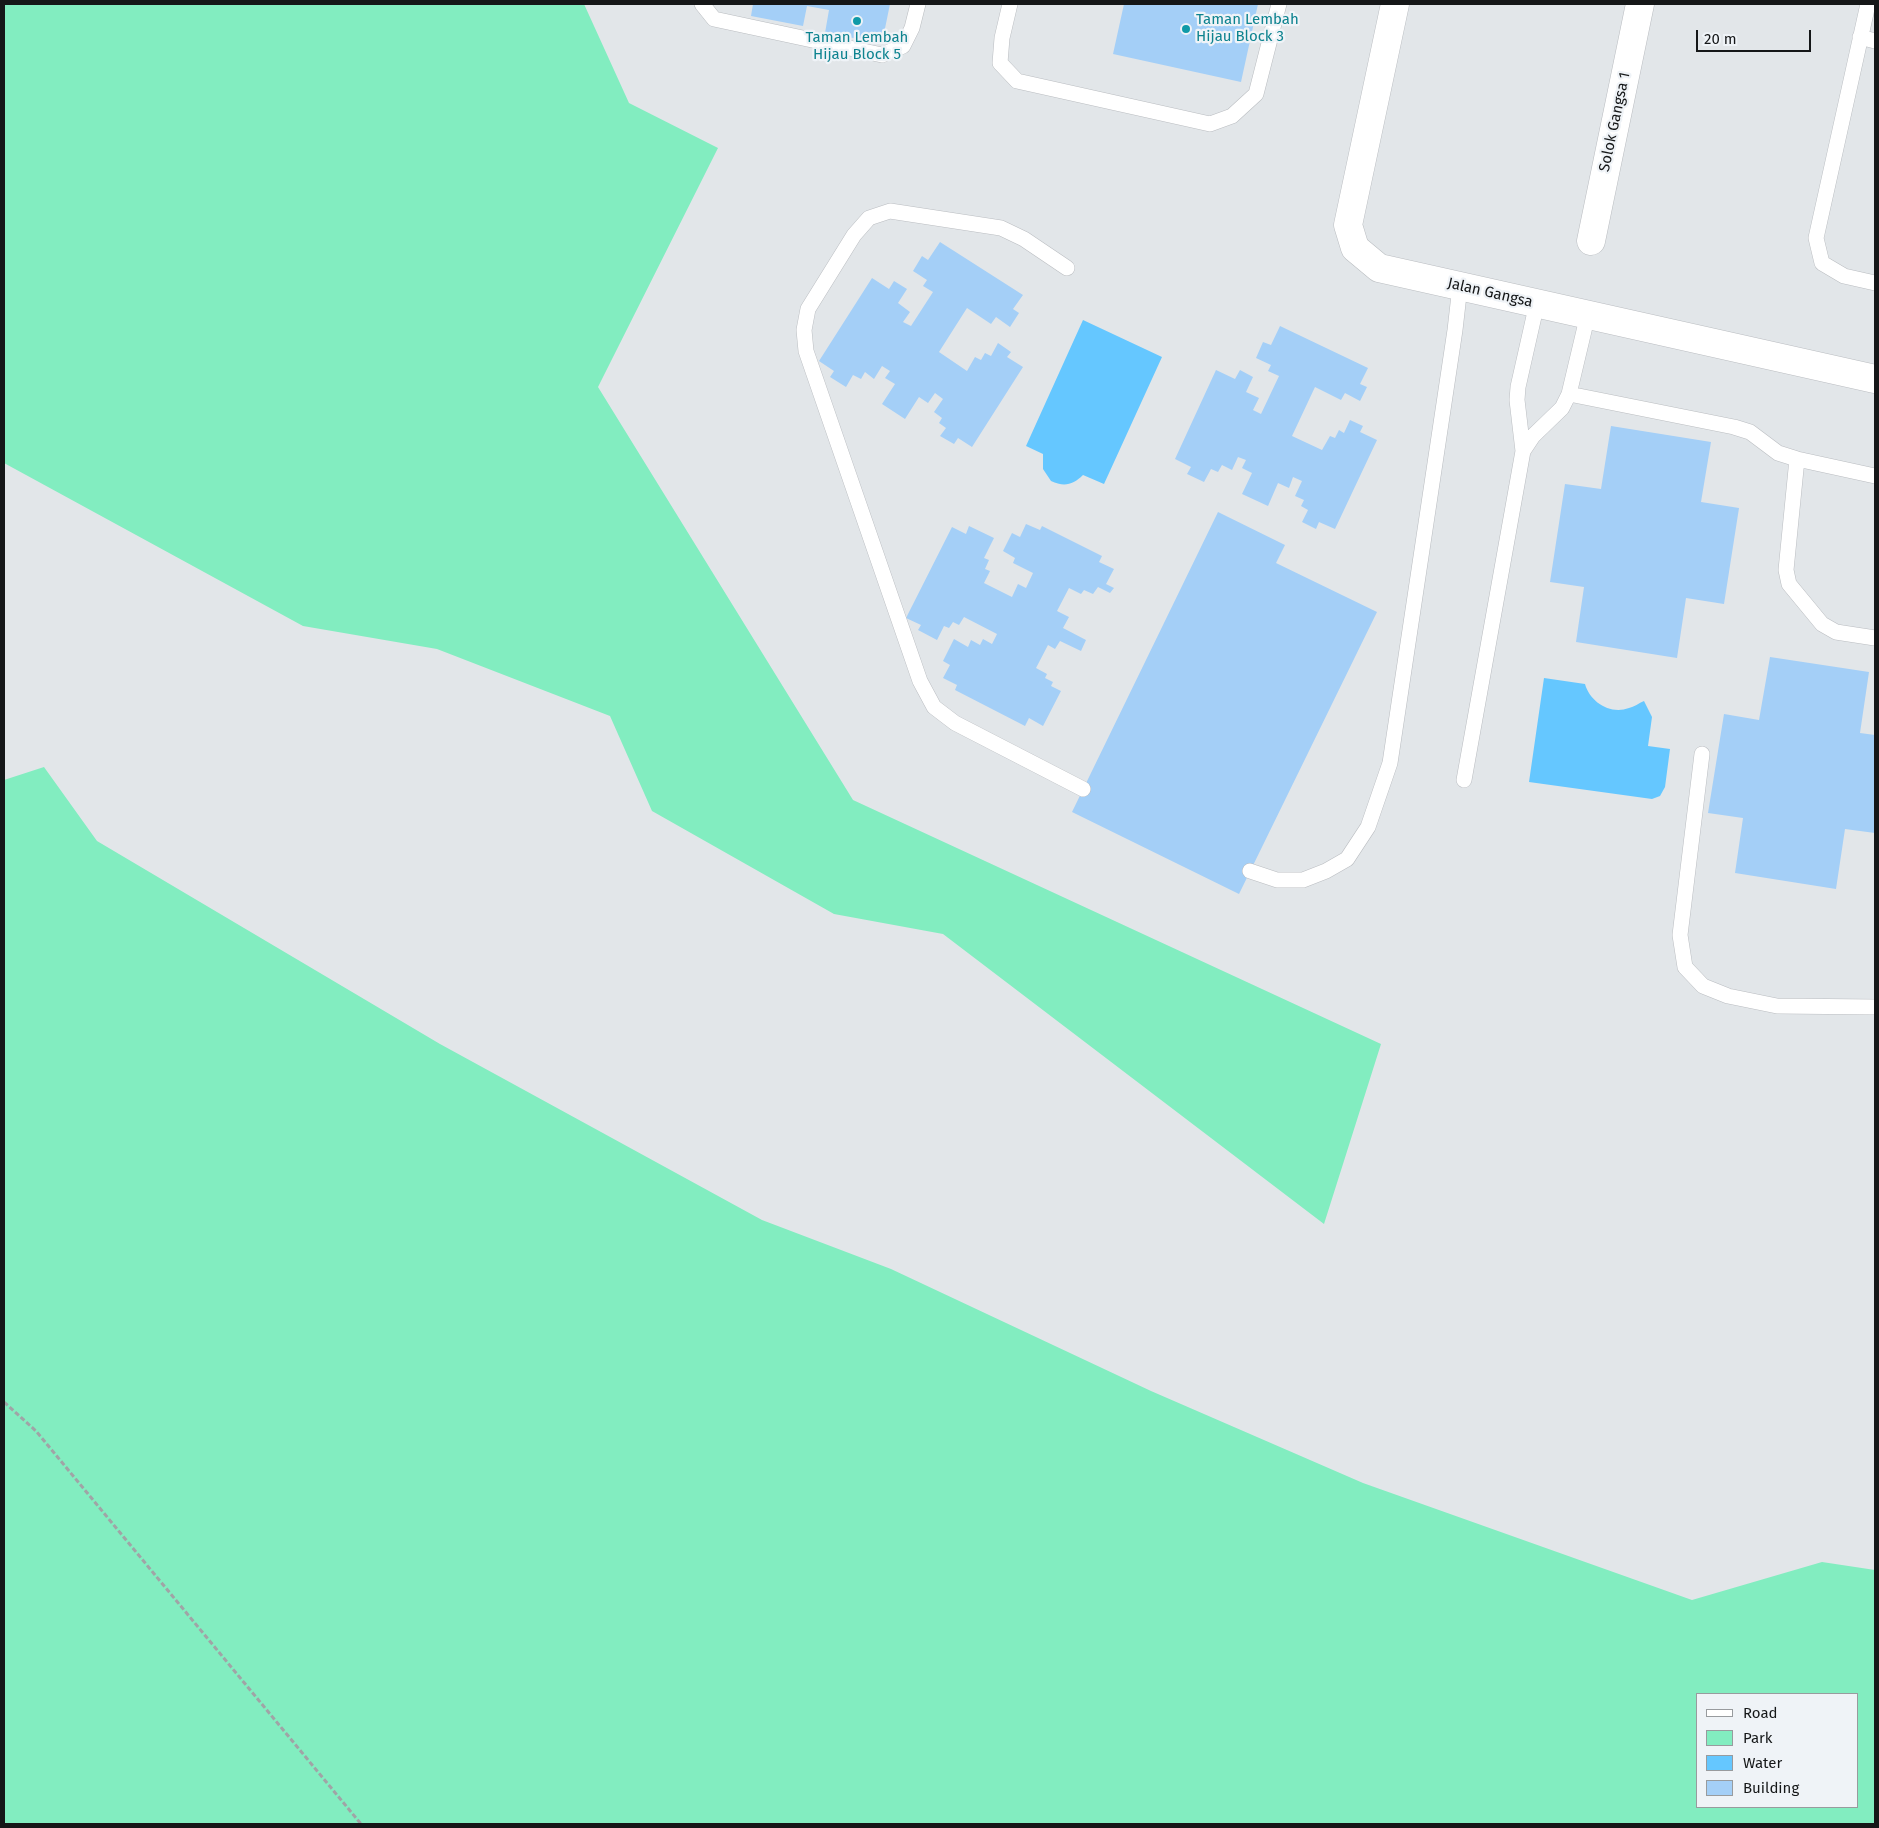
<!DOCTYPE html>
<style>
body{margin:0}
#map{position:relative;width:1879px;height:1828px;overflow:hidden;background:#e2e6e9;font-family:"Fira Sans",sans-serif}
canvas{display:block}
.frame{position:absolute;inset:0;border:5px solid #151718;pointer-events:none}
.legend{position:absolute;left:1696px;top:1693px;width:162px;height:115px;box-sizing:border-box;background:#eff3f7;border:1px solid #989b9e;margin:0;padding:6px 9px;list-style:none;font-size:15px;color:#151718}
.legend li{display:flex;align-items:center;gap:10px;height:25px}
.legend b{width:25px;border:1px solid #989b9e}
.scale{position:absolute;left:1696px;top:30px;width:115px;height:22px;box-sizing:border-box;border:2px solid #151718;border-top:0;padding-left:6px;font-size:15px;line-height:18px;white-space:nowrap;color:#151718;-webkit-text-stroke:4px #eff3f7;paint-order:stroke}
</style>
<div id="map">
<canvas width="1879" height="1828"></canvas>
<div class="frame"></div>
<ul class="legend">
<li><b style="height:6px;background:#fff"></b>Road</li>
<li><b style="height:14px;background:#82edc0"></b>Park</li>
<li><b style="height:14px;background:#65c7ff"></b>Water</li>
<li><b style="height:14px;background:#a4cff7"></b>Building</li>
</ul>
<div class="scale">20 m</div>
</div>
<script>
const g = document.querySelector('canvas').getContext('2d');
g.lineJoin = 'round';
function fill(path, color) { g.fillStyle = color; g.fill(path, 'evenodd'); }
function trace(path, color, width, dash) { g.strokeStyle = color; g.lineWidth = width; g.lineCap = dash ? 'butt' : 'round'; g.setLineDash(dash || []); g.stroke(path); }
function write(font, color, halo, rows, align = 'center') {
  g.font = font + ' "Fira Sans",sans-serif'; g.lineWidth = 4.5; g.setLineDash([]); g.textBaseline = 'middle'; g.strokeStyle = halo; g.fillStyle = color; for (const [text, x, y, turn = 0] of rows) {
    g.save(); g.translate(x, y); g.rotate((+turn || 0) * Math.PI / 180); g.textAlign = isNaN(turn) ? turn : align; if (halo) g.strokeText(text, 0, 0); g.fillText(text, 0, 0); g.restore();
  }
}
const green = new Path2D(`
 M4 4H584L629 103 718 148 598 387 853 800 1381 1044 1324 1224 943 934 834 914 652 811 610 716 437 649 303 626 4 463Z
 M44 767 97 841 440 1044 762 1220 891 1269 1151 1391 1363 1483 1692 1600 1822 1562 1875 1570V1824H4V780ZM1698 1694H1858V1807H1698Z`);
const water = new Path2D(`
 M1083 320 1162 357 1104 484 1083 475C1073 485 1064 487 1051 481L1043 469V454L1026 446Z
 M1544 678 1585 684C1590 702 1610 715 1629 708 1634 707 1639 703 1644 701L1652 717 1648 746 1670 749 1665 787 1660 796 1652 799 1529 782Z`);
const building = new Path2D(`
 M753 4H890L882 43 825 33 829 10 807 6 803 26 751 16Z
 M1124 4H1258L1241 82 1113 54Z
 M940 242 1023 295 1013 309 1019 313 1010 327 996 317 991 324 967 308 939 352 967 371 975 357 981 360 985 353 991 356 998 343 1011 352 1007 357 1023 367 972 447 958 438 954 444 940 436 946 428 939 423 942 418 934 412 943 399 935 393 928 403 919 397 905 419 882 404 895 384 885 378 890 371 882 366 874 379 865 372 861 379 853 375 846 387 830 377 834 371 819 361 872 278 889 289 894 281 907 289 898 303 910 312 903 322 911 326 933 292 923 286 927 280 913 271 922 256 928 260Z
 M1280 326 1368 368 1360 384 1367 387 1360 401 1345 393 1341 400 1315 387 1292 436 1322 450 1330 436 1335 438 1339 430 1344 433 1350 420 1363 426 1360 432 1377 440 1335 529 1319 522 1316 529 1302 522 1308 510 1301 506 1304 500 1295 496 1302 481 1293 477 1289 488 1278 483 1268 506 1242 494 1252 473 1242 468 1246 460 1238 457 1232 470 1222 465 1218 472 1211 469 1204 482 1187 474 1191 467 1175 459 1216 370 1235 379 1240 370 1253 377 1246 392 1259 398 1253 410 1261 414 1279 376 1268 371 1271 365 1256 358 1263 342 1271 345Z
 M1611 426 1711 442 1701 502 1739 508 1724 604 1686 598 1677 658 1576 642 1584 587 1550 582 1565 484 1601 489Z
 M1218 512 1285 545 1276 563 1377 612 1239 894 1072 812Z
 M1026 524 1040 530 1042 526 1102 556 1099 562 1114 569 1106 584 1114 588 1110 593 1098 587 1093 594 1084 590 1081 594 1069 588 1057 611 1069 617 1063 628 1086 640 1081 651 1060 641 1055 649 1048 645 1036 668 1047 674 1045 678 1053 682 1051 686 1061 691 1043 726 1029 718 1025 726 955 690 957 685 943 678 950 665 943 661 954 639 968 647 971 640 980 645 983 639 992 644 997 634 964 617 959 625 953 622 949 628 944 626 937 640 918 630 921 625 906 618 952 527 966 534 969 526 994 538 984 558 989 560 985 569 990 571 984 583 1012 597 1018 584 1026 588 1033 573 1013 563 1015 558 1003 551 1012 533 1020 537Z
 M1770 657 1869 672 1860 733 1875 735V833L1845 829 1836 889 1735 873 1743 818 1708 813 1724 714 1759 720Z`);
const path = new Path2D(`
 M4 1402 36 1431 361 1824`);
const lane = new Path2D(`
 M702 4 714 19 882 55 903 46 912 28 918 4
 M1010 4 1002 38 1000 63 1017 81 1210 124 1232 116 1256 94 1279 4
 M1868 4 1816 238 1822 263 1844 276 1875 283
 M1860 37 1875 41
 M1067 268 1024 239 1001 228 890 211 869 218 854 235 808 309 804 330 806 351 920 681 934 707 955 723 1083 789
 M1569 394 1734 427 1750 432 1778 453 1797 459 1875 476
 M1523 451 1533 436 1562 408 1569 394 1588 314
 M1797 459 1786 570 1789 584 1822 624 1836 632 1875 638
 M1702 754 1680 935 1685 967 1703 986 1728 996 1777 1006 1875 1007
 M1464 780 1523 451 1517 400 1518 387 1537 303
 M1250 871 1277 880H1303L1326 871 1347 859 1368 827 1390 763 1455 330 1460 286`);
const street = new Path2D(`
 M1395 4 1348 225 1355 248 1379 268 1875 379
 M1591 241 1640 4`);
const markers = [
 [857,21,5,"#0f9aa8"],
 [1186,29,5,"#0f9aa8"]
];
const cultureNames = [
 ["Taman Lembah",1196,20],
 ["Hijau Block 3",1196,37],
 ["Taman Lembah",857,38,"center"],
 ["Hijau Block 5",857,55,"center"]
];
const streetNames = [
 ["Solok Gangsa 1",1615,122,-78],
 ["Jalan Gangsa",1490,293,13]
];
fill(green, '#82edc0');
fill(water, '#65c7ff');
fill(building, '#a4cff7');
trace(lane, '#babdc1', 16);
trace(street, '#babdc1', 29);
trace(path, '#a0a4a6', 3, [5, 2.5]);
trace(lane, '#fff', 15);
trace(street, '#fff', 28);
for (const [x, y, r, color] of markers) { const dot = new Path2D(); dot.arc(x, y, r, 0, 2 * Math.PI); g.fillStyle = color; g.fill(dot); trace(dot, '#eff3f7', 2); }
write('15px', '#0d838f', '#eff3f7', cultureNames, 'left');
write('15px', '#151718', '#eff3f7', streetNames);
</script>
